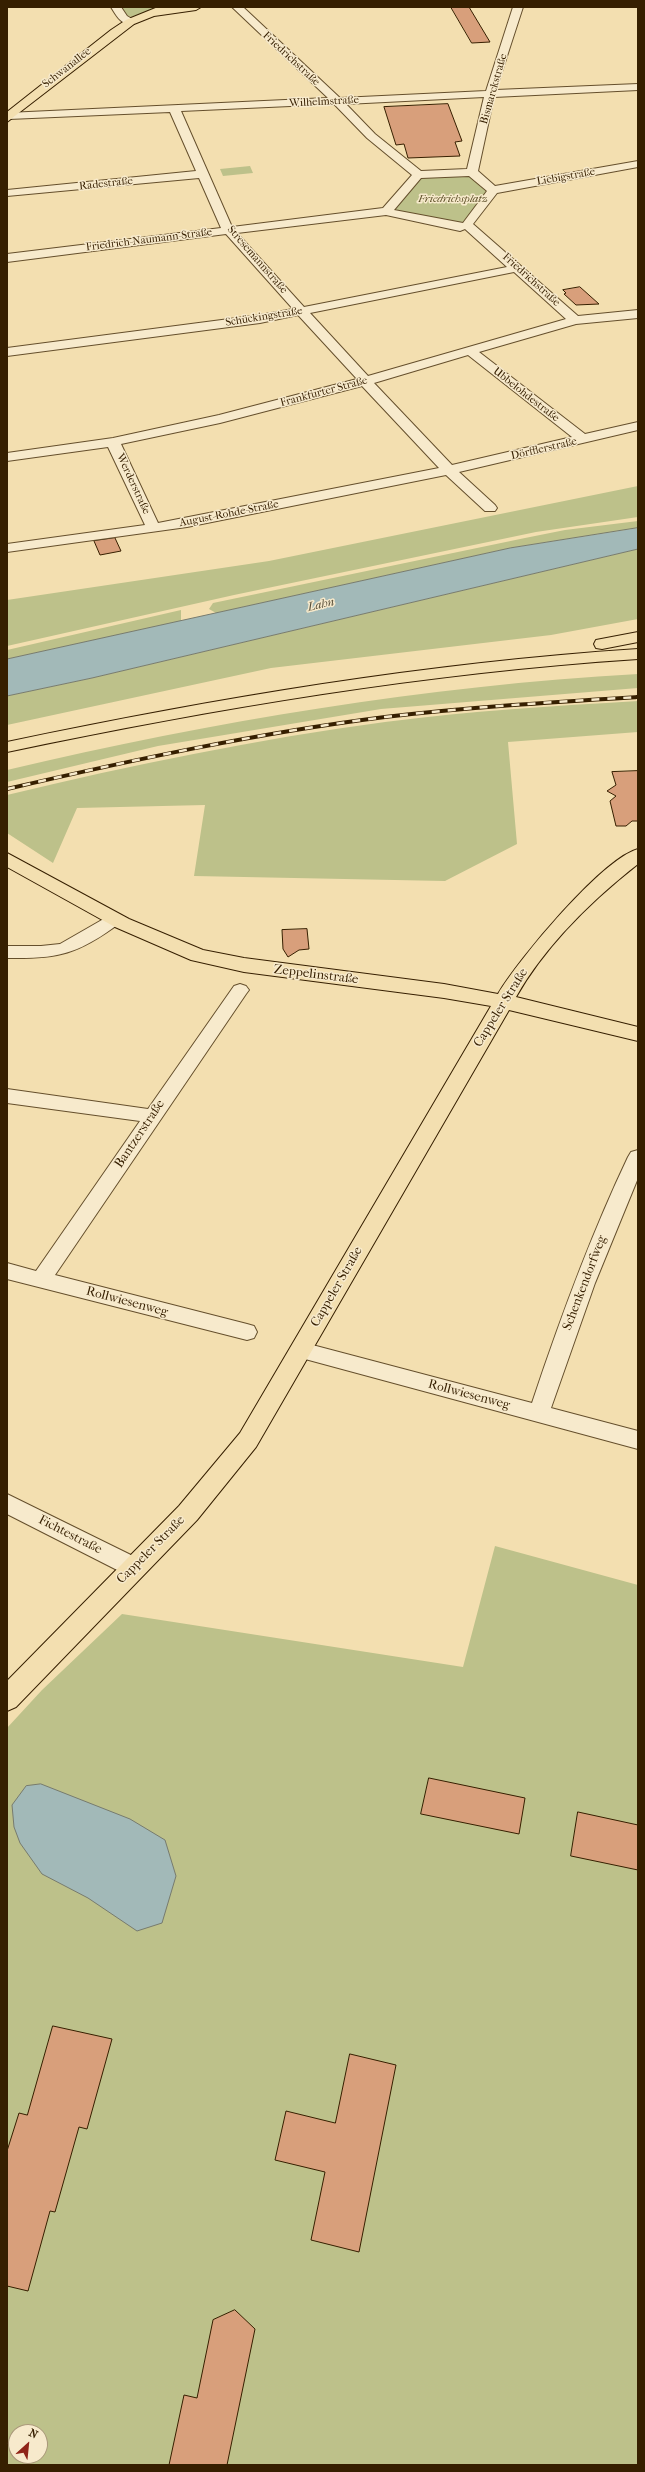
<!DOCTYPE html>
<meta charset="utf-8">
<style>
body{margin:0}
#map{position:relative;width:645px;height:2472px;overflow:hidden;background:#f3dfb0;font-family:"IM FELL French Canon",serif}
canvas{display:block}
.frame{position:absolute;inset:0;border:8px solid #361f00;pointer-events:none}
.north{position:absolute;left:8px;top:2424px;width:40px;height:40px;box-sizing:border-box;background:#f7eacc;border:1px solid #aa997a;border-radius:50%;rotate:27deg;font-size:11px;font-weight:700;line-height:16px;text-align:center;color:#361f00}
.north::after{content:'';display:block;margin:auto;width:14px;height:18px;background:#8f2418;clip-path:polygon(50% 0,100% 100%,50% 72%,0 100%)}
</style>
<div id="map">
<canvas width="645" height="2472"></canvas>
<div class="frame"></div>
<div class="north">N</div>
</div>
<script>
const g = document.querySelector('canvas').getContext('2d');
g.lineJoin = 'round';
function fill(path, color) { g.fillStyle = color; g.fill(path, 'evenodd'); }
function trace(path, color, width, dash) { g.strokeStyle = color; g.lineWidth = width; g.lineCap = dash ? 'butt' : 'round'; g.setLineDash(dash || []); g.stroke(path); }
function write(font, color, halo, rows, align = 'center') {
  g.font = font + ' "IM FELL French Canon",serif'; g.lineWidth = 3; g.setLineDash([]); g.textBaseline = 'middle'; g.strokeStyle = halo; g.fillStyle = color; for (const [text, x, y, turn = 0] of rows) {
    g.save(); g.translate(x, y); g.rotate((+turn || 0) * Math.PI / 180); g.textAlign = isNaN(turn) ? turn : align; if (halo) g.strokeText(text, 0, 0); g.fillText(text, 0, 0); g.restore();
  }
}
const green = new Path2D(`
 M122 7H159L131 17 126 15Z
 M250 166 253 173 223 176 220 169Z
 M471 172 491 190 465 225 389 212 420 176Z
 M638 486V517L536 532 234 595 7 646V600L269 561Z
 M638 521V528L510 548 216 613 209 609 213 603 525 538 565 530Z
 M638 549V619L551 635 271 668 7 725V696L92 678Z
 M181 610V621L7 659V650Z
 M638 674V688L381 709 158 746 7 782V770C214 721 425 686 638 674Z
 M638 701V732L508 742 517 844 445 881 194 876 205 805 77 808 53 863 7 833V795C131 765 258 739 385 722 469 711 554 706 638 701Z
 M495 1546 638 1585V2465H7V1728L42 1690 122 1614 463 1667ZM16 2432H40V2456H16Z`);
const water = new Path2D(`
 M638 528V549L92 678 7 696V659L510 548Z
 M41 1784 130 1819 165 1840 176 1876 162 1923 137 1931 88 1898 42 1874 20 1843 14 1827 12 1805 26 1786Z`);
const building = new Path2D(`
 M451 7H469L490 42 472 43Z
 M448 104 462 141 455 142 460 156 408 158 404 144 396 145 384 107Z
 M580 287 599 304 576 305 564 294 566 293 563 290Z
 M115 538 121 551 100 555 94 541Z
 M638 771V821H632L626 826H616L610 801 616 796 607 791 616 785 612 772Z
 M307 929 309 949 299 950 288 957 283 949 282 930Z
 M429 1778 525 1798 519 1834 421 1814Z
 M578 1812 638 1825V1870L571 1856Z
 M53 2026 112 2039 87 2129 79 2127 55 2212 50 2211 28 2291 7 2286V2151L19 2113 27 2115Z
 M350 2054 396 2065 359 2252 311 2240 325 2172 275 2160 286 2111 335 2123Z
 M235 2310 255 2329 227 2465H169L184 2395 197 2398 213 2320Z`);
const minor = new Path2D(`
 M111 7H121L127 16 134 20V24C122 27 116 15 111 7Z
 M232 7H243L340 98 486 91 513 7H523L496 90 638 84V90L494 97 478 171 495 186 638 161V167L497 193 473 224 578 316 638 310V318L576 324 479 352 585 434 638 422V430L459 472 495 505 497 508 495 511H485L446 475 187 527 7 552V544L145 525 108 447 7 461V453L113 438 219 415 357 379 298 315 260 323 7 356V348L260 315 293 309 226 234 7 262V254L221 228 199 178 7 196V190L196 171 170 112 9 119H7V113L328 98ZM484 97 467 169 421 171 375 134 346 104ZM334 104 367 138 412 175 383 208 232 227 181 111ZM469 176 487 191 463 223 394 210 421 178ZM386 215 460 231 465 229 507 267 304 307 237 233ZM514 272 566 319 368 376 310 313ZM468 355 572 437 452 465 374 383ZM362 386 439 468 158 523 121 444 220 423Z
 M114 913 120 915 123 919 120 923C78 954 59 959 7 958V946H41L60 944Z
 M240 984 246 986 249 990 246 994 55 1275 247 1324 254 1326 257 1332 254 1338 247 1340 7 1279V1263L36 1271 140 1121 7 1103V1089L148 1109 234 986Z
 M638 1150V1178L595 1283 551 1408 638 1431V1449L294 1356 291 1350 294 1344 301 1342 532 1403C560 1319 590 1237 628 1157L631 1152Z
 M7 1494 141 1560 144 1567 141 1574 133 1577 125 1574 7 1514Z`);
const major = new Path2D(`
 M158 7H201L196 10 154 16 134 24 7 122V112L111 30 126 20Z
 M638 849V864C592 900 545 946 516 997L638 1027V1041L509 1010 256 1447 197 1520 16 1707 7 1711V1681L179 1506 240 1433 491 1006 444 998 244 972 191 960 115 927 7 867V853L129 919 203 950 244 958 444 984 498 994C518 960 602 859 638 849Z`);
const highway = new Path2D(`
 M638 632V642L602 649 596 648 594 644 596 640Z
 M638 649V659C425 673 216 708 7 752V742C216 698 425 663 638 649Z`);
const rail = new Path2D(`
 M7 789C132 760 258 733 385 717 469 707 554 702 638 697`);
const farStreetnames = [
 ["Friedrichstraße",291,59,43],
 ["Schwanallee",67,68,-38],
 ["Bismarckstraße",494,89,-74],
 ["Wilhelmstraße",324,102,-3],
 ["Liebigstraße",566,177,-10],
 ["Radestraße",106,184,-6],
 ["Friedrich-Naumann-Straße",149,240,-7],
 ["Stresemannstraße",257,260,49],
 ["Friedrichstraße",531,280,42],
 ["Schückingstraße",264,317,-9],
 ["Frankfurter Straße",324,392,-15],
 ["Ubbelohdestraße",526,395,38],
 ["Dörfflerstraße",544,449,-13],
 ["Werderstraße",133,484,65],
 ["August-Rohde-Straße",229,514,-11]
];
const farParknames = [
 ["Friedrichsplatz",453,199]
];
const farWaternames = [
 ["Lahn",321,605,-13]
];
const streetNames = [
 ["Zeppelinstraße",316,975,7],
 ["Cappeler Straße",501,1008,-58],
 ["Bantzerstraße",140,1134,-56],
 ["Schenkendorfweg",585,1283,-69],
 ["Cappeler Straße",337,1287,-60],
 ["Rollwiesenweg",127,1302,15],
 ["Rollwiesenweg",469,1395,15],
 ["Fichtestraße",70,1535,27],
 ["Cappeler Straße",151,1550,-45]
];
fill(green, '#bdc18a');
fill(water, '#a2b9b8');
trace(water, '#777b6e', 1);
fill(building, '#d89f7b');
trace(building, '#361f00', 1);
trace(minor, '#654f2c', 2);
trace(major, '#361f00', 2);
trace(highway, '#361f00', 2);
fill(minor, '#f7eacc');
fill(major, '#f3dfb0');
fill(highway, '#f3dfb0');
trace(rail, '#361f00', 4);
trace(rail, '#f7eacc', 2.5, [8]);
write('11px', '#361f00', '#f7eacc', farStreetnames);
write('italic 11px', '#5e5029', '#f7eacc', farParknames);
write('italic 12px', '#564d37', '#f7eacc', farWaternames);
write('13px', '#361f00', '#f7eacc', streetNames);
</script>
